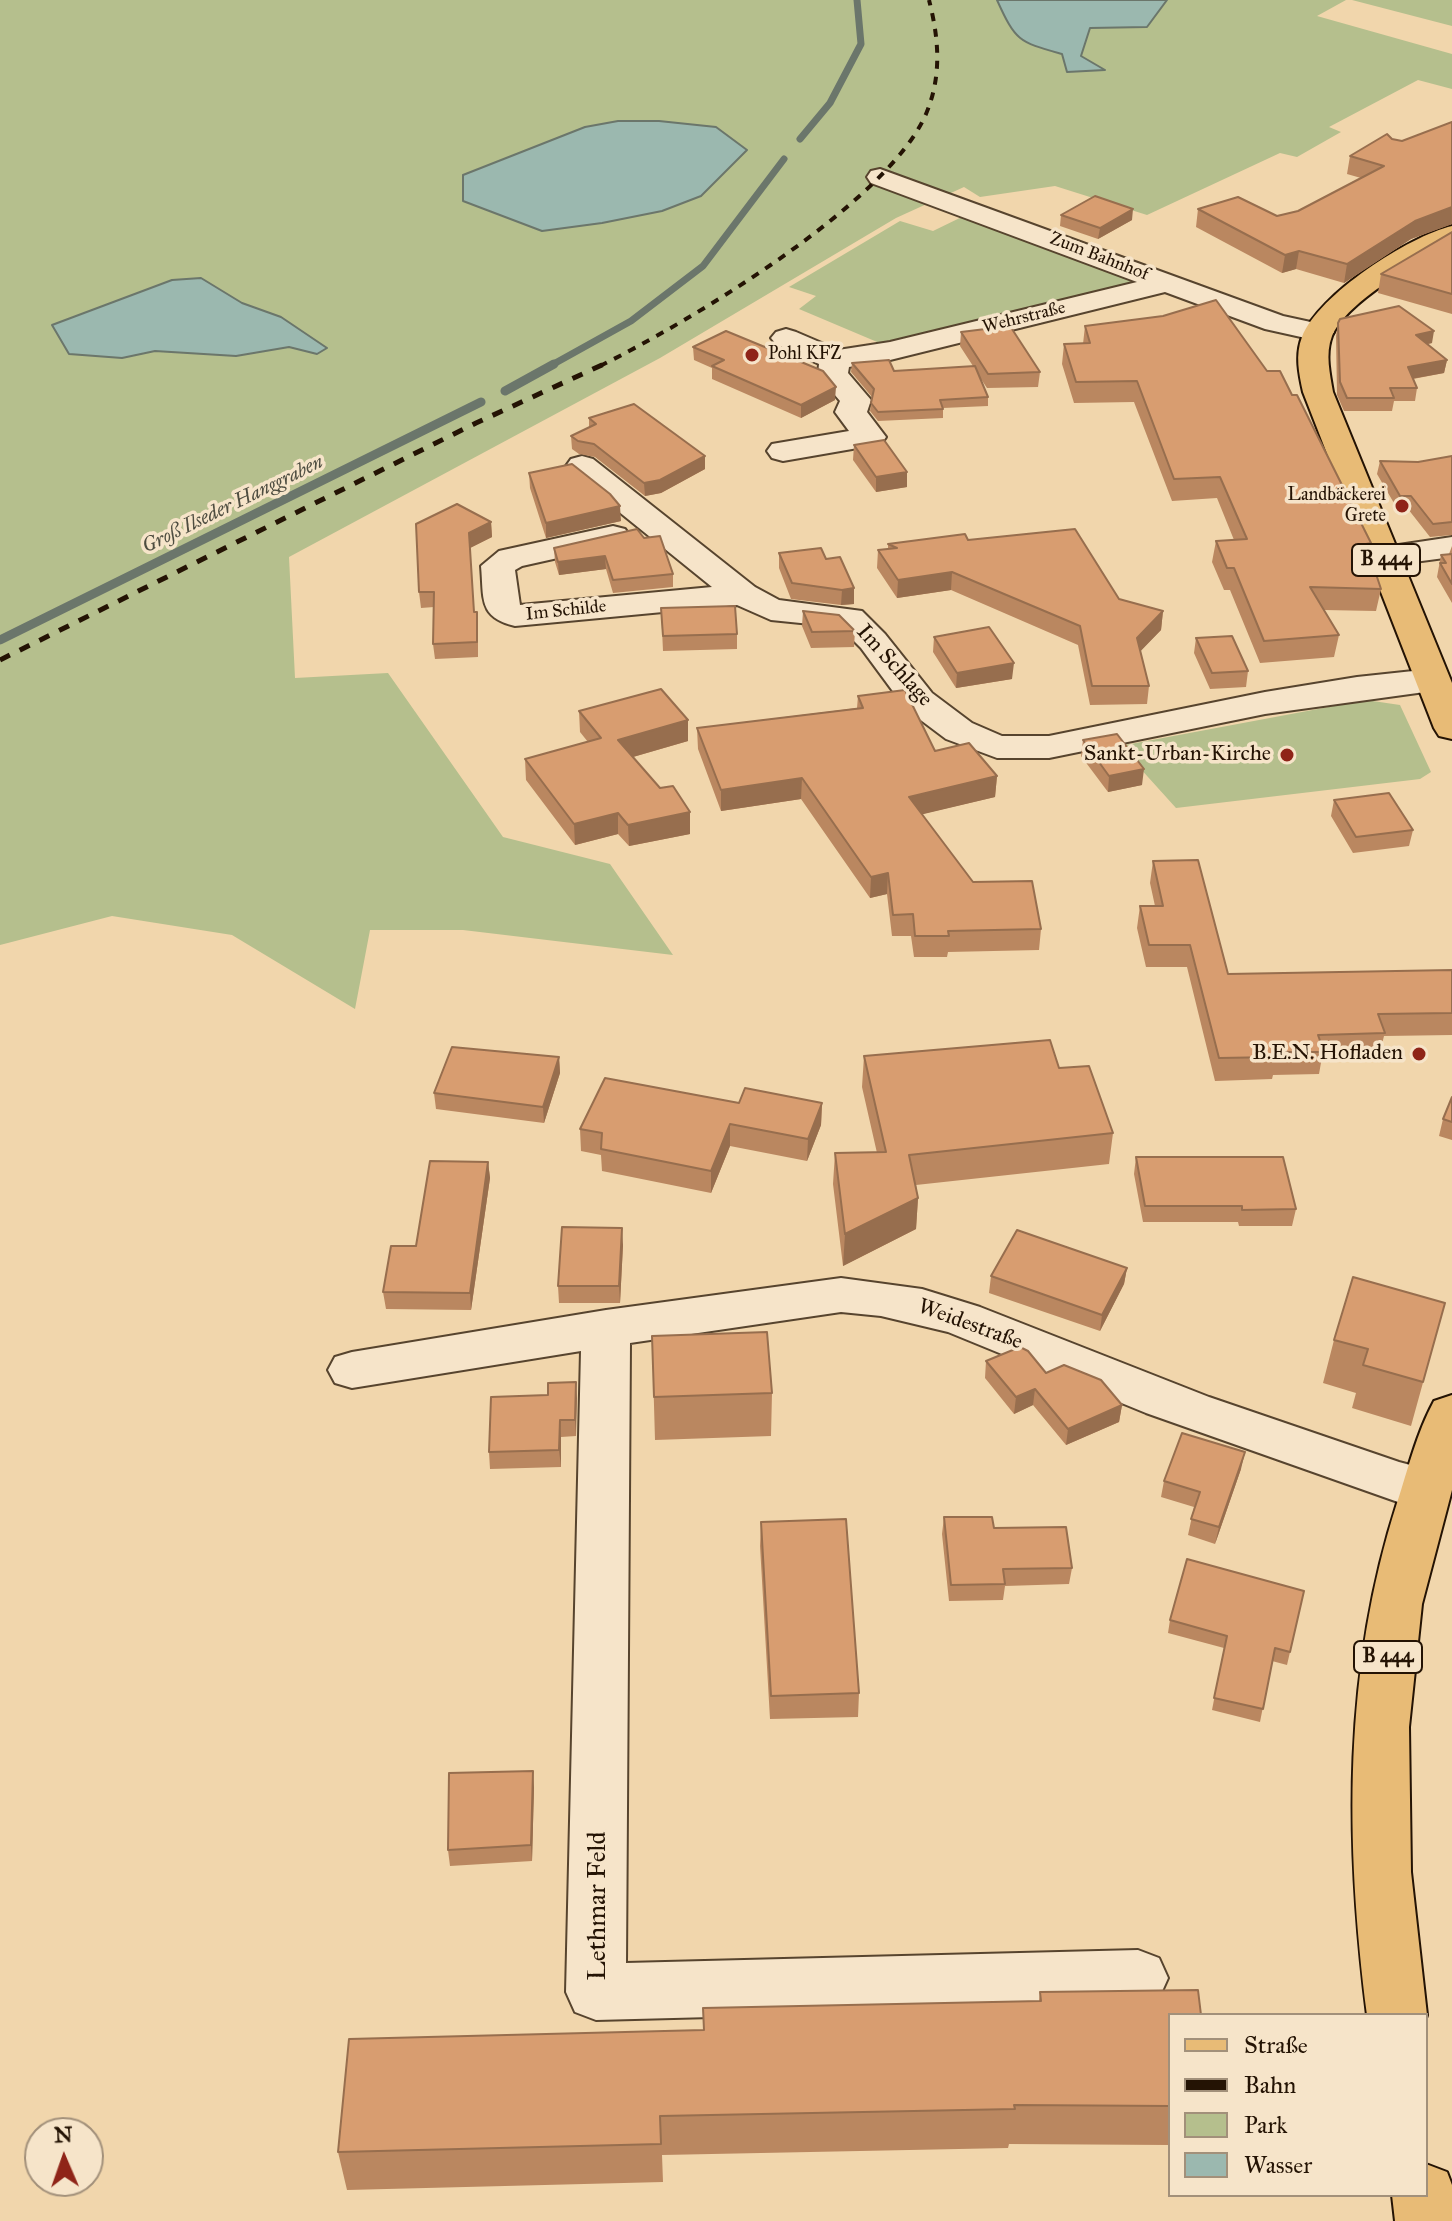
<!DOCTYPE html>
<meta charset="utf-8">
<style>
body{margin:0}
#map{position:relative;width:1452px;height:2221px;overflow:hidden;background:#f1d6ac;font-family:"IM FELL Great Primer",serif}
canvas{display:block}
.legend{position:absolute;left:1168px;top:2013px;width:260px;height:184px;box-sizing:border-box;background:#f6e4c9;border:2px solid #a2907a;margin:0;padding:10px 14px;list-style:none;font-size:24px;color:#241304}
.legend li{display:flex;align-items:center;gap:16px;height:40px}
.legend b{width:40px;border:2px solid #a2907a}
.north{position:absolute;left:24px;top:2117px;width:80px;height:80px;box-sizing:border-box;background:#f6e4c9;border:2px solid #a2907a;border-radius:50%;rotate:358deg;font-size:22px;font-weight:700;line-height:32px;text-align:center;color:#241304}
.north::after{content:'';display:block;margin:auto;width:28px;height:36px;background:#8f2418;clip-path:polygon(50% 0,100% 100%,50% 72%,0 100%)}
</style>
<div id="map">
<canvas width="1452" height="2221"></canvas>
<ul class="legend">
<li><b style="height:10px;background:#e8bb76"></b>Straße</li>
<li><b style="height:10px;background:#241304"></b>Bahn</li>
<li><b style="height:22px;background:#b5bf8d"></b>Park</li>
<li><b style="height:22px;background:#9bb8af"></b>Wasser</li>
</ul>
<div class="north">N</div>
</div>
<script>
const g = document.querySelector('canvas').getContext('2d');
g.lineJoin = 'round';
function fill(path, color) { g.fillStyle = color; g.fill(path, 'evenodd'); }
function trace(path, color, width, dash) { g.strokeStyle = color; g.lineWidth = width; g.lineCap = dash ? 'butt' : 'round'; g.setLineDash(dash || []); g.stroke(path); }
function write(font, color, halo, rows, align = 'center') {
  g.font = font + ' "IM FELL Great Primer",serif'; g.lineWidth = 7; g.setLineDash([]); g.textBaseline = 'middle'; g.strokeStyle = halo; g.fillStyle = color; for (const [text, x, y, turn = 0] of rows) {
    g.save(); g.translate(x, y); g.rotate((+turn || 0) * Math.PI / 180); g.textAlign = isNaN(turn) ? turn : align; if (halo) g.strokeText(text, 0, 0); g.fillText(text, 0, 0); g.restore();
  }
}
const green = new Path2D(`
 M0 0H1346L1317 16 1452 54V89L1418 80 1329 127 1341 132 1297 157 1280 153 1147 215 1055 186 980 197 964 187 896 218 660 358 289 557 295 678 388 673 503 837 610 864 673 955 463 930H370L355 1009 232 935 112 916 0 945Z
 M1352 0H1452V26Z
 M970 213 1147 281 889 347 799 309 816 296 789 287 900 221 933 231Z
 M1366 700 1400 705 1431 772 1420 779 1176 808 1120 746Z`);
const water = new Path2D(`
 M997 0H1167L1147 27 1090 28 1081 56 1105 70 1067 72 1062 54C1019 42 1016 42 997 0Z
 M618 121H659L716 127 747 150 701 196 662 211 602 223 542 231 463 201V175L585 127Z
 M201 278 242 303 281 317 327 348 317 354 289 347 236 356 155 351 122 358 69 354 52 325 172 280Z`);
const streamFar1 = new Path2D(`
 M800 139 830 103 861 44 857 0
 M550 366 631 321 703 266 784 159`);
const stream = new Path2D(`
 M505 391 554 364
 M0 640 481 402`);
const minor = new Path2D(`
 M880 169 1283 316 1329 326 1334 332 1329 338 1319 341 1265 329 1165 292 890 360 849 367 848 373 871 400 867 412 886 437 881 444 783 461 772 458 767 451 772 444 849 431 835 412 840 401 818 375 819 364 776 344 771 338 776 332 786 329 796 332 838 350 890 342 1137 282 871 183 867 177 871 171Z
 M582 456 593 459 755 587 779 600 862 611 885 634 932 693 972 723 1002 736H1049L1265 692 1357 677 1432 669 1445 672 1450 680 1445 688 1432 691 1265 714 1049 758H997L946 739 906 709 861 648 840 627 771 620 737 605 515 626C478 617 484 599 481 566L499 551 613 526 625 529 630 536 625 543 522 566 515 570 520 605 712 587 571 473 566 466 571 459Z
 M1452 537V557L1384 566 1372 563 1367 556 1372 549Z
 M841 1278 922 1289 980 1307 1209 1397 1399 1462 1444 1474 1451 1488 1444 1502 1426 1508 1398 1502 1146 1413 948 1332 881 1316 841 1312 630 1343 626 1963 1138 1950 1159 1958 1168 1978 1159 1998 1138 2006 596 2020 575 2012 566 1992 581 1351 352 1388 335 1383 328 1370 335 1357 352 1352 606 1310Z`);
const major = new Path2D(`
 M1452 226V245C1419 261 1347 301 1332 336 1325 354 1330 374 1333 392L1452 683V739L1439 736 1434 728 1303 392C1299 374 1295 355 1302 337 1318 295 1409 236 1452 226Z
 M1452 1395V1490L1422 1604 1409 1727 1411 1872 1427 2015 1426 2018V2015H1367C1345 1842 1343 1671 1397 1503 1408 1469 1417 1432 1434 1401Z
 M1426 2164 1447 2172 1452 2185V2221H1395L1392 2195H1426Z`);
const railFar1 = new Path2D(`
 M600 366C689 322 887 204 926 114 942 76 939 39 929 0`);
const rail = new Path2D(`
 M0 660 476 423 604 364`);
const wall = new Path2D(`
 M1452 122V224L1411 239 1344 283 1296 269 1282 273 1196 227 1198 209 1277 216 1298 211 1361 178 1347 174 1350 156 1392 139 1402 141Z
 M1061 215 1132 220 1098 239 1060 226Z
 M1452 232V314L1378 293 1381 274Z
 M1338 323 1432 343 1428 344 1447 360 1444 373 1413 379 1417 388 1415 401H1394L1392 411H1344L1337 395 1336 336Z
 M1085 326 1371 543 1369 552 1381 589 1376 611 1324 610 1339 635 1334 657 1260 663 1230 590H1224L1212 562 1216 541 1234 540 1217 498 1172 501 1134 402 1074 403 1062 364 1064 344H1083Z
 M961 332 1040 372 1038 387 987 388 981 379 988 397V406L943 408V418L878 421 870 411 872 397 851 372 852 363 894 371 973 366 960 346Z
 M693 347 835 400 801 418 712 379V368L694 360Z
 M589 418 705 456V469L661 493 645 496 595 457 579 454 572 449 571 436 589 427Z
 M854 445 907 487 876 492 853 460Z
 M1452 456V535L1430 537 1408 509 1398 510 1377 474 1380 461 1418 462Z
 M529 473 621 521 546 538 530 488Z
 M491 522 492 537 470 548 474 612 478 627V657L435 659 433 644 434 607 421 608 419 592Z
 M637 529 673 574V587L613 593 606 569 559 575 555 562 554 548Z
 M968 540 1119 599 1163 611 1161 630 1140 651 1149 686 1147 704 1090 705 1078 645 951 590 897 598 877 568 878 550 888 549V544Z
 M1452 546V603L1437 577 1441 555 1449 554Z
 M779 553 826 559 854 588V604L841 605 791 599 779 568Z
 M661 608 737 634V649L663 651Z
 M803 611 855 631 854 647 811 648 802 626Z
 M934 637 1012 679 956 688 933 652Z
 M1196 638 1248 671 1246 687 1210 689 1194 653Z
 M858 696 935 751 997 776 995 797 922 814 973 882 1041 929 1039 950 948 952 947 957H914L911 936H892L887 894 870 898 801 799 721 811 698 749 697 728 857 708Z
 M579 711 688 741 633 757 660 788 690 812V834L629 846 618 834 575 845 526 780 525 759 588 742 580 732Z
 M1083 740 1142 785 1108 792 1081 756Z
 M1334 800 1413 830 1409 846 1353 853 1331 816Z
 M1153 861 1228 974 1452 970V1035L1384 1036 1379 1056 1322 1057 1319 1074 1273 1075 1272 1079 1215 1081 1187 967H1146L1137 928 1140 906H1155L1150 883Z
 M864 1056 1059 1068 1113 1133 1109 1164 916 1185 918 1198 916 1229 843 1266 833 1184 835 1153H877L862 1087Z
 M559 1057 560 1073 544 1123 436 1109 434 1093Z
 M1452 1097V1140L1439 1136 1443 1119Z
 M739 1103H822L821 1125 807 1161 730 1146 711 1193 602 1171 601 1155 581 1151 580 1129Z
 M1136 1157 1296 1209 1292 1226H1239L1238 1222H1143L1134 1174Z
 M488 1162 490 1178 471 1310 386 1309 383 1292 416 1246Z
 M623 1245 620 1303H559L558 1286Z
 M1127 1268 1124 1284 1100 1331 989 1293 991 1276Z
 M1445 1303 1411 1426 1352 1408 1356 1393 1323 1383 1334 1340Z
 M652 1336 772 1393 771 1436 655 1440Z
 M986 1361 1046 1373 1122 1405 1119 1422 1066 1445 1033 1405 1014 1414 985 1378Z
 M576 1382V1436L561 1437V1467L490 1469 489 1452 548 1395Z
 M1241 1469 1215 1544 1188 1535 1194 1507 1161 1497 1164 1481Z
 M944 1517 994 1528 1072 1568 1069 1584 1005 1586 1003 1600 949 1601 942 1534Z
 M761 1522 859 1693 858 1717 770 1719 760 1546Z
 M1304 1591 1287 1665 1272 1661 1260 1722 1212 1710 1224 1648 1168 1633 1170 1620Z
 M534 1787 532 1861 450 1866 448 1850Z
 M1040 1992 1170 2015V2145L1009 2144 1008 2148 662 2155 663 2182 347 2190 338 2152 703 2030 1039 2001Z`);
const shadedWall = new Path2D(`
 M1452 207V224L1411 239 1344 283 1347 264 1415 221Z
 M1133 209 1132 220 1098 239 1100 228Z
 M1299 251 1296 269 1282 273 1285 255Z
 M1434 331 1432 343 1413 347 1416 335Z
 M1447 360 1444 373 1405 380 1408 367Z
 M836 387 835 400 801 418V405Z
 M705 456V469L661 493 645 496 644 483Z
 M907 472V487L876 492V477Z
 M620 506 621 521 546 538V523Z
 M491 522 492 537 470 548 469 533Z
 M605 556 606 569 559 575 558 562Z
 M952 572 951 590 897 598 898 580Z
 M854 588V604L841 605 842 590Z
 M1163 611 1161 630 1135 657 1137 638Z
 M1014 663 1012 679 956 688 957 673Z
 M688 720V741L619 761 618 740Z
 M1144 769 1142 785 1108 792 1109 776Z
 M997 776 995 797 907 818 909 797Z
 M802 778 801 799 721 811V790Z
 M690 812V834L629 846 628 825Z
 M618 813V834L575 845 574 824Z
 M888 873 887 894 870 898 871 877Z
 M559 1057 560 1073 544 1123 543 1107Z
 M822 1103 821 1125 807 1161 808 1139Z
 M730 1124V1146L711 1193V1171Z
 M488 1162 490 1178 471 1310 470 1293Z
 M918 1198 916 1229 843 1266 845 1234Z
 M622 1228 623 1245 620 1303 619 1286Z
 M1127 1268 1124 1284 1100 1331 1102 1315Z
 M576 1382 577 1398 576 1436 575 1420Z
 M1035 1389 1033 1405 1014 1414 1016 1397Z
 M1122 1405 1119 1422 1066 1445 1068 1429Z
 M560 1420 561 1437V1467L559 1450Z
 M1245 1452 1241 1469 1215 1544 1219 1527Z
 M533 1771 534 1787 532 1861 531 1845Z`);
const building = new Path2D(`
 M1452 122V207L1415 221 1347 264 1299 251 1285 255 1198 209 1238 197 1277 216 1298 211 1384 166 1350 156 1387 134 1392 139 1402 141Z
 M1095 196 1133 209 1100 228 1061 215Z
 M1452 232V294L1381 274Z
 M1216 300 1267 371H1280L1292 395H1297L1371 543 1366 544 1381 589 1310 587 1339 635 1264 641 1234 568H1227L1216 541 1247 539 1220 477 1174 479 1137 381 1076 382 1064 344 1090 343 1085 326 1163 316Z
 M1399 306 1434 331 1416 335 1447 360 1408 367 1417 388H1390L1394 398H1347L1340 382 1338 323 1340 319Z
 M1010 326 1040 372 988 374 961 332Z
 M726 331 823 371 836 387 801 405 712 366 724 360 693 347Z
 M889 360 894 371 975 366 988 397 940 400 943 409 878 412 871 403 874 389 852 363Z
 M634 404 705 456 660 480 644 483 594 444 578 441 571 436 596 424 589 418Z
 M884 440 907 472 876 477 854 445Z
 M1452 456V522L1433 524 1411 496H1400L1380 461 1418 462Z
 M572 464 610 494 620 506 546 523 529 473Z
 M457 504 491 522 469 533 474 612H477V642L433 644 434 592H419L416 524Z
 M637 529 644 538 660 536 673 574 613 580 605 556 558 562 554 548Z
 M1075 529 1119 599 1163 611 1137 638 1149 686H1092L1080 626 952 572 898 580 878 550 897 548 888 544 965 534 968 540Z
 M821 548 826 559 840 557 854 588 842 590 792 583 779 553Z
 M1452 554V584L1440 563H1446L1441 555Z
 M735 606 737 634 663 636 661 608Z
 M803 611 839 615 855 631 812 632Z
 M989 627 1014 663 957 673 934 637Z
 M1232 636 1248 671 1212 673 1196 638Z
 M661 689 688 720 618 740 660 788 673 786 690 812 628 825 618 813 574 824 525 759 601 738 579 711Z
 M905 690 935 751 969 743 997 776 909 797 973 882 1032 881 1041 929 948 931 949 936H915L913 914 893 915 888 873 871 877 802 778 721 790 697 728 863 708 858 696Z
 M1117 734 1144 769 1109 776 1083 740Z
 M1389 793 1413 830 1356 837 1334 800Z
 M1198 860 1228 974 1452 970V1013L1378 1014 1385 1033 1318 1035 1324 1052H1276L1277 1057 1219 1058 1190 945H1149L1140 906H1163L1153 861Z
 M1050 1040 1059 1068 1089 1066 1113 1133 909 1155 918 1198 845 1234 835 1153 886 1152 864 1056Z
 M452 1047 559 1057 543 1107 434 1093Z
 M605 1078 739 1103 745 1088 822 1103 808 1139 730 1124 711 1171 601 1149 602 1133 580 1129Z
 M1452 1097V1122L1443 1119Z
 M1136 1157H1283L1296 1209 1242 1210V1206H1145Z
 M430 1161 488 1162 470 1293 383 1292 391 1246H416Z
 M562 1227 622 1228 619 1286H558Z
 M1017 1230 1127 1268 1102 1315 991 1276Z
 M1353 1277 1445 1303 1423 1382 1363 1365 1368 1349 1334 1340Z
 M767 1332 772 1393 654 1397 652 1336Z
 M1020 1347 1028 1351 1046 1373 1064 1365 1101 1380 1122 1405 1068 1429 1035 1389 1016 1397 986 1361Z
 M576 1382 575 1420H560L559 1450 489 1452 491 1397 548 1395V1383Z
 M1182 1433 1245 1452 1219 1527 1191 1519 1200 1492 1164 1481Z
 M944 1517H992L994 1528 1066 1527 1072 1568 1003 1569 1005 1584 951 1585Z
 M846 1519 859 1693 771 1696 761 1522Z
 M1187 1559 1304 1591 1290 1652 1275 1648 1263 1709 1214 1698 1227 1636 1170 1620Z
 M533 1771 531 1845 448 1850 449 1773Z
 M1198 1990 1201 2015H1170V2106L1014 2105 1015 2109 660 2116 661 2144 338 2152 349 2039 704 2030 703 2008 1041 2001 1040 1992Z`);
const markers = [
 [752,355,8,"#8f2418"],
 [1402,506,8,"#8f2418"],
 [1287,755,8,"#8f2418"],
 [1419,1054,8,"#8f2418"]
];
const farStreetnames = [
 ["Zum Bahnhof",1099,257,21],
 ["Wehrstraße",1024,318,-14],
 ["Im Schilde",566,611,-6]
];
const farPoinames = [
 ["Pohl KFZ",768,355],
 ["Landbäckerei",1386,496,"right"],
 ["Grete",1386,517,"right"]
];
const farWaternames = [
 ["Groß Ilseder Hanggraben",233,505,-26]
];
const shields = [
 [1386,560,68],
 [1388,1657,68]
];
const shieldNames = [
 ["B 444",1386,560],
 ["B 444",1388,1657]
];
const streetNames = [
 ["Im Schlage",894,666,48],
 ["Weidestraße",970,1325,20]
];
const poiNames = [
 ["Sankt-Urban-Kirche",1271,755],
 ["B.E.N. Hofladen",1403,1054]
];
const nearStreetnames = [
 ["Lethmar Feld",599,1906,-90]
];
fill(green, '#b5bf8d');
fill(water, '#9bb8af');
trace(water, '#6b766b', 2);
trace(streamFar1, '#6b766b', 7);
trace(stream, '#6b766b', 9);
trace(minor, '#57442e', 4);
trace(major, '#241304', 4);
fill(minor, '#f6e4c9');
fill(major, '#e8bb76');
trace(railFar1, '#241304', 4, [8, 8]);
trace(rail, '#241304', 5, [11, 11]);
fill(wall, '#ba8760');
fill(shadedWall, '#976e4e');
fill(building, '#d89d70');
trace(building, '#976e4e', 2);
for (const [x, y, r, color] of markers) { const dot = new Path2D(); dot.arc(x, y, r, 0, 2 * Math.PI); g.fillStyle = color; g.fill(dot); trace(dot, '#f6e4c9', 3); }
write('18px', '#241304', '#f6e4c9', farStreetnames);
write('18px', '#241304', '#f6e4c9', farPoinames, 'left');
write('italic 20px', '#4e4d40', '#f6e4c9', farWaternames);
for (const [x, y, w] of shields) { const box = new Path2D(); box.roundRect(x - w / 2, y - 16, w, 32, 6); g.fillStyle = '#f6e4c9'; g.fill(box); trace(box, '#241304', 2); }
write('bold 20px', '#241304', null, shieldNames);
write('22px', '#241304', '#f6e4c9', streetNames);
write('22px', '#241304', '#f6e4c9', poiNames, 'right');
write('26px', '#241304', '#f6e4c9', nearStreetnames);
</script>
